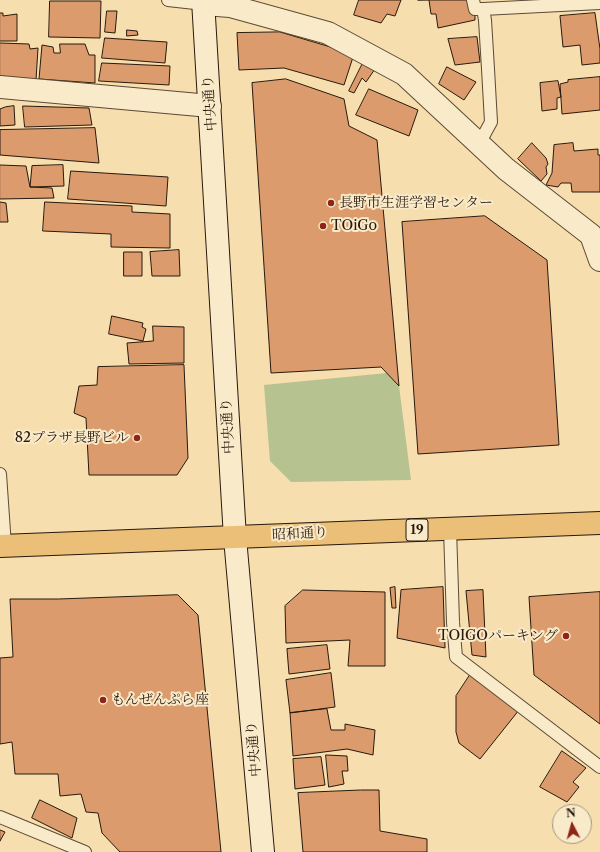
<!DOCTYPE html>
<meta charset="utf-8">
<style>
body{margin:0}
#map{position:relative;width:600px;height:852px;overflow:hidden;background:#f6deae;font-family:"Libre Caslon Text",serif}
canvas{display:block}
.north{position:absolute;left:552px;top:804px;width:40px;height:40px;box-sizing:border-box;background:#f9eaca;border:1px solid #a5967e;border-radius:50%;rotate:354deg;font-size:11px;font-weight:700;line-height:16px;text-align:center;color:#28190d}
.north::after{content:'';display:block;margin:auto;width:14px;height:18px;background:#8f2418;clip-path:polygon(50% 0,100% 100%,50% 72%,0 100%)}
</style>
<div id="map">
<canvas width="600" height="852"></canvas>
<div class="north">N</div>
</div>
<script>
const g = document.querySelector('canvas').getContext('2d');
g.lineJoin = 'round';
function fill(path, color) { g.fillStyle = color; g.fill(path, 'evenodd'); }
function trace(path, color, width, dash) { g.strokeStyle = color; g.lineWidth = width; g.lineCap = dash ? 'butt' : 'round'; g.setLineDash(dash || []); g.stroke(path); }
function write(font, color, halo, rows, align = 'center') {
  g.font = font + ' "Libre Caslon Text","Noto Serif JP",serif'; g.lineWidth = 4; g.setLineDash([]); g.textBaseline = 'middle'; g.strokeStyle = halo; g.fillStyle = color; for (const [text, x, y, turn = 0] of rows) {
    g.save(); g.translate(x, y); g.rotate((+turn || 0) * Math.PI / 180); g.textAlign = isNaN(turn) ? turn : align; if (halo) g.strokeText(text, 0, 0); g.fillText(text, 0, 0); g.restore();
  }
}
const green = new Path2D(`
 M387 373 399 386 411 480 291 482 270 461 264 385Z`);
const building = new Path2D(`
 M359 0H401L395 16 387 14 381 23 354 15Z
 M418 0H467L469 7 475 14V20L438 28 436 14H431L429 0Z
 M50 1H101L100 38 49 37Z
 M107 11H117L115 33 105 32Z
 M0 13H3V16L17 14V41H0Z
 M595 13 600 49V63L582 65 580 45 563 47 560 16Z
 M127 30 137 31 138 35 127 36Z
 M280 32 354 54 344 85 284 68 239 70 237 33Z
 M477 37 480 62 455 65 448 39Z
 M105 38 167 42 165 63 102 58Z
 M0 43 29 44 30 49 38 48 36 80 0 78Z
 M60 44H85L89 55H95V83L39 79 42 45 53 47 54 53H60Z
 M365 59 377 66 366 82 362 78 354 93 349 91Z
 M102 63 170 66 169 85 99 81Z
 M447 67 476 82 464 100 439 84Z
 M600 77V110L562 114 560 84 568 82V80Z
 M286 79 344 99 349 126 377 140 399 386 381 367 271 373 252 83Z
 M558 81 561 97 557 98V109L542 111 540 83Z
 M369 89 418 110 409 136 356 115Z
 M14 106 15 125 0 126V109L5 107Z
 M23 106 89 108 92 125 25 127Z
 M95 128 99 163 0 155V130Z
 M532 143 546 158 548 164 546 167 547 174 541 181 518 159Z
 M573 143 574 151 598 149V155H600V192H572L571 183H561L558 187 546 185 552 173 554 145Z
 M0 165 26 166 30 187 52 188 54 198 0 199Z
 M63 165 64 186 30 187 32 166Z
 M71 171 168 177 166 206 68 199Z
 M0 202 6 203 8 222H0Z
 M45 202 132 206V212L170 214V248L111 247V234L43 231Z
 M485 216 547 260 559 445 418 454 402 222Z
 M179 250 180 276H152L150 252Z
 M124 252H142V276H124Z
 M112 316 143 323 142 327 146 329 143 341 109 334Z
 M153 326 184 327V363L129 364 127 343 153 341Z
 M184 365 188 458 177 475H89L86 418 74 413 79 386 97 385 98 367Z
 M395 587 396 608H392L390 588Z
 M443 587 445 648 397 638 401 590Z
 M303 590 385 592V666H348L350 640 286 643 285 606Z
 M483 590 486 657 472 655 466 591Z
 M600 592V724L534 675 529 597Z
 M178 595 198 615 221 852H120L102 833 98 813 86 812 81 794 60 796 58 774H15L12 742 0 744V658L13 657 10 599H58Z
 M327 645 330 669 289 674 287 649Z
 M331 673 335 707 290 713 286 680Z
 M470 675 519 710 480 759 459 743 456 732V696Z
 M327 709 331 730H345V724L375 730 373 755 347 749 293 756 290 713Z
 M562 751 586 768 573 782 579 787 567 802 540 787Z
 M326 755 347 756 348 771H342L344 784 329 787Z
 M321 757 325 785 295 789 293 759Z
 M361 790H379L380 831 427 839V852H303L298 793Z
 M40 800 77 818 72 838 32 818Z
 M0 830 5 832 0 841Z`);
const lane = new Path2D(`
 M168 0 204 4
 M473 0 475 9H483L485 20 488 69 491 122 479 144
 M483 9 600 3
 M0 474 5 546
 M450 529 453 622 456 657 600 767
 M0 817 85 852`);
const street = new Path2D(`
 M204 4 230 6 328 33 404 74 506 169 591 235 600 260
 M0 87 210 106`);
const secondary = new Path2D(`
 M203 0 235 538 263 852`);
const highway = new Path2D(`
 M0 546 600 523`);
const markers = [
 [331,203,4,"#8f2418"],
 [323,226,4,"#8f2418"],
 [137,438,4,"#8f2418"],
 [566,636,4,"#8f2418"],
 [103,700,4,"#8f2418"]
];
const shields = [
 [417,530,22]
];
const shieldNames = [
 ["19",417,530]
];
const streetNames = [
 ["中央通り",210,103,-94],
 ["中央通り",228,426,-93],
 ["昭和通り",300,534,-3],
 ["中央通り",254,749,-95]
];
const poiNames = [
 ["長野市生涯学習センター",339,203],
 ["TOiGo",331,226],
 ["82プラザ長野ビル",129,438,"right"],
 ["TOIGOパーキング",558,636,"right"],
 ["もんぜんぷら座",111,700]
];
fill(green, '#b6c28f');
fill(building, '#dc9b6c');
trace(building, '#28190d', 1);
trace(lane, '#5c4a35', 14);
trace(street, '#5c4a35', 24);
trace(secondary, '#28190d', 24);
trace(highway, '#28190d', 24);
trace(lane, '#f9eaca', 12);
trace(street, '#f9eaca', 22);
trace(secondary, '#f9eaca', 22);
trace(highway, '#ebbf77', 22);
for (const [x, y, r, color] of markers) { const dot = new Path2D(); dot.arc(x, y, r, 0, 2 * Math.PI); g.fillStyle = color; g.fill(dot); trace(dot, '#f9eaca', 1.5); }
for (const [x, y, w] of shields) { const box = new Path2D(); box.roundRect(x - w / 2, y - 11, w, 22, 3); g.fillStyle = '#f9eaca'; g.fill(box); trace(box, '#28190d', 1); }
write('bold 13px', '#28190d', null, shieldNames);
write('14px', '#28190d', '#f9eaca', streetNames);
write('14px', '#28190d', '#f9eaca', poiNames, 'left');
</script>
